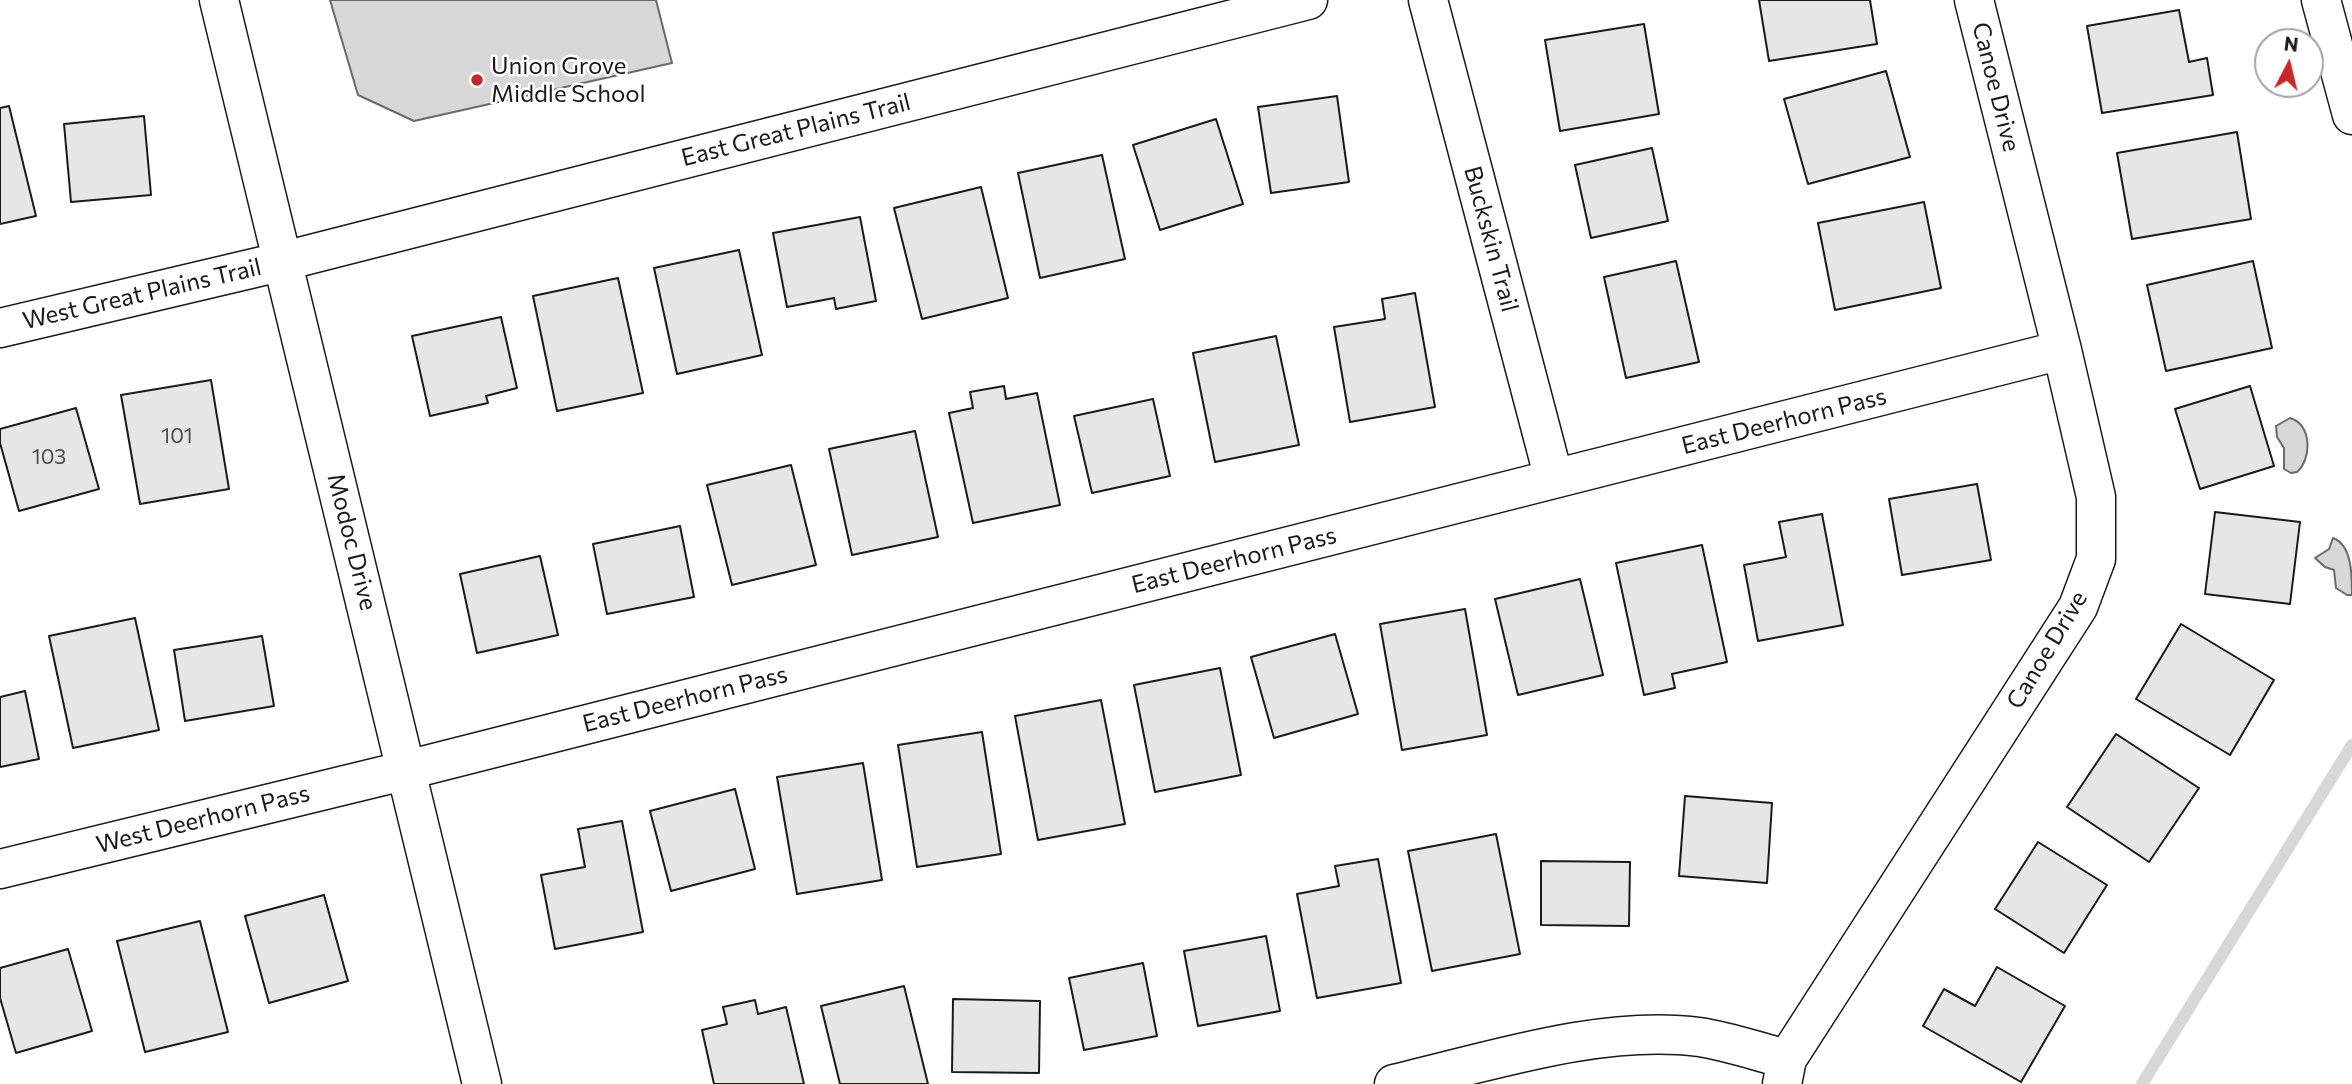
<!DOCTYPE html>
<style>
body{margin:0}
#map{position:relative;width:2352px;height:1084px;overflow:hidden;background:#fff;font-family:Commissioner,sans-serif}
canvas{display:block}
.north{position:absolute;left:2254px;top:28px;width:70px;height:70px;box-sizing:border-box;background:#fff;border:2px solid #a3a3a3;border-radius:50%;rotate:7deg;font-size:19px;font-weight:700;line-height:28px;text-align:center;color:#1a1a1a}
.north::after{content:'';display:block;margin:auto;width:24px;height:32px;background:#c62828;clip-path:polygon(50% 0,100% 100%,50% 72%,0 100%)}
</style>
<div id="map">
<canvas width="2352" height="1084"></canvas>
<div class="north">N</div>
</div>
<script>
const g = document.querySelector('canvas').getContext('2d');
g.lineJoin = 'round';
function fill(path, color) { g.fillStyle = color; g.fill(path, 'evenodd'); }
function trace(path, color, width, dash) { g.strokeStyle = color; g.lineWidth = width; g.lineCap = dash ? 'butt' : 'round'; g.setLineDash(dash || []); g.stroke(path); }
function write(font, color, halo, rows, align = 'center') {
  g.font = font + ' Commissioner,sans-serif'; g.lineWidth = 5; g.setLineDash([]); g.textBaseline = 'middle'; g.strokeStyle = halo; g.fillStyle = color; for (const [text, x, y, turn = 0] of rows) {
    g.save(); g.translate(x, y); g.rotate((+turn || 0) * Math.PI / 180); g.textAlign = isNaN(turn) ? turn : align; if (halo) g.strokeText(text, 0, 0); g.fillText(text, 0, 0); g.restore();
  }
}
const water = new Path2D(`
 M330 0H656L672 63 414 121 358 95Z
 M2290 418C2312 424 2312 459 2297 472L2291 473 2284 469V448L2277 437 2276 426Z
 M2333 538C2352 545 2352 575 2352 595H2347L2336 588 2334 570 2325 567 2315 558 2329 549Z`);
const stream = new Path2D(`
 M2142 1084 2352 745`);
const building = new Path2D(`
 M1759 0H1870L1877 44 1769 61Z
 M2179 10 2189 62 2207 58 2213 95 2102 113 2087 26Z
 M1644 24 1659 114 1560 131 1545 40Z
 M1886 71 1910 157 1808 184 1784 99Z
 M1337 96 1349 182 1271 193 1258 107Z
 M9 106 36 216 0 224V108Z
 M144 116 151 195 71 202 64 124Z
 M1216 119 1243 204 1160 230 1133 145Z
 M2237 132 2251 219 2132 239 2117 153Z
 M1652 148 1668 221 1591 238 1575 165Z
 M1102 155 1125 259 1040 278 1018 173Z
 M981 187 1008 298 922 319 894 208Z
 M1924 202 1941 288 1835 310 1818 223Z
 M860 217 876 301 836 309 834 298 787 307 773 233Z
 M739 250 762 355 677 374 654 268Z
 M1676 261 1699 362 1626 378 1604 277Z
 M2253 261 2272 348 2166 371 2147 285Z
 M618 278 643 393 557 411 533 296Z
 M1415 293 1435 407 1350 422 1334 327 1385 319 1382 299Z
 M501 317 517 388 486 396 488 403 430 416 412 336Z
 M1276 336 1299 445 1215 462 1193 353Z
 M211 380 229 489 140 504 121 395Z
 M1004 386 1006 399 1037 393 1060 505 973 523 949 413 973 408 970 392Z
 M2250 386 2274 466 2200 489 2175 409Z
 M1153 399 1170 476 1092 493 1074 416Z
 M76 408 99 489 19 511 0 443V429Z
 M915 431 938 537 852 555 829 449Z
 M791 465 816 565 732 585 707 485Z
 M1977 484 1991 560 1902 575 1889 499Z
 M2215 512 2300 522 2290 604 2205 594Z
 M1822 514 1843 625 1758 641 1744 565 1786 557 1779 522Z
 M680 526 694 597 607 614 593 544Z
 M1702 545 1727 662 1672 674 1675 688 1644 695 1616 563Z
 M540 556 558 635 477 653 460 574Z
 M1580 579 1603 675 1518 695 1495 599Z
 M1465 609 1487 735 1402 750 1380 624Z
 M135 618 159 730 73 748 49 636Z
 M2181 624 2274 680 2230 755 2136 699Z
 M1335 634 1358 714 1274 738 1251 657Z
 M262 636 274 706 185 721 174 650Z
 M1220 668 1241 775 1155 792 1134 685Z
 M25 691 39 759 0 767V697Z
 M1101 700 1125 824 1038 840 1015 716Z
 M982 732 1001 854 917 867 898 745Z
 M2116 734 2199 788 2149 862 2067 807Z
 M863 763 882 880 797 894 777 777Z
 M735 789 755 869 671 891 650 811Z
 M1685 796 1772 803 1767 883 1679 876Z
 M622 821 643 932 555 949 541 875 585 867 578 829Z
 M1496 834 1520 954 1432 971 1408 851Z
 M2038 842 2107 885 2064 953 1995 909Z
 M1378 859 1401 983 1317 998 1297 894 1339 886 1335 866Z
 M1541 861 1630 862 1629 926 1541 925Z
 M324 895 348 981 269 1003 245 916Z
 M200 921 228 1032 145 1052 117 941Z
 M1266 936 1280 1011 1198 1026 1184 951Z
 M68 949 92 1031 16 1053 0 998V968Z
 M1143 963 1157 1036 1084 1050 1069 978Z
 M1997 967 2065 1006 2021 1082 1923 1026 1944 989 1975 1006Z
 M904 986 928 1084H840L821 1006Z
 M953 999 1040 1001 1039 1073 952 1072Z
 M755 1000 758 1014 786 1007 804 1084H714L702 1030 727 1024 723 1007Z`);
const minor = new Path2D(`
 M219 0 482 1084
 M1428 0 1554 479
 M2321 0 2352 115
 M0 328 284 261 1308 0
 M0 869 407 770 2062 350
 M1394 1084C1488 1062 1603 1024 1699 1037 1728 1041 1758 1052 1787 1059
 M1782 1084 1787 1059 2078 607 2096 559V497L2062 350 1974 0`);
const markers = [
 [477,80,7,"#c62828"]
];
const numberNames = [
 ["101",177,436],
 ["103",49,457]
];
const poiNames = [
 ["Union Grove",491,66],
 ["Middle School",491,94]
];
const streetNames = [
 ["Canoe Drive",1996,87,76],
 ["East Great Plains Trail",796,130,-14],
 ["Buckskin Trail",1491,239,75],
 ["West Great Plains Trail",142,294,-13],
 ["East Deerhorn Pass",1784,421,-14],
 ["Modoc Drive",352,542,76],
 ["East Deerhorn Pass",1234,560,-14],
 ["Canoe Drive",2047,650,-59],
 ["East Deerhorn Pass",685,699,-14],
 ["West Deerhorn Pass",203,819,-14]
];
fill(water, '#d7d7d7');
trace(water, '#6a6a6a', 2);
trace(stream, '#d7d7d7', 12);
fill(building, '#e6e6e6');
trace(building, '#1a1a1a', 2);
trace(minor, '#1a1a1a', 41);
trace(minor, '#fff', 38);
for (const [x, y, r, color] of markers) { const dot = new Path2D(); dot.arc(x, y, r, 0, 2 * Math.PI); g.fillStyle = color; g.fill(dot); trace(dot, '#fff', 2.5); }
write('21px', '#4d4d4d', null, numberNames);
write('24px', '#1a1a1a', '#fff', poiNames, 'left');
write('24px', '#1a1a1a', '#fff', streetNames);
</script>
